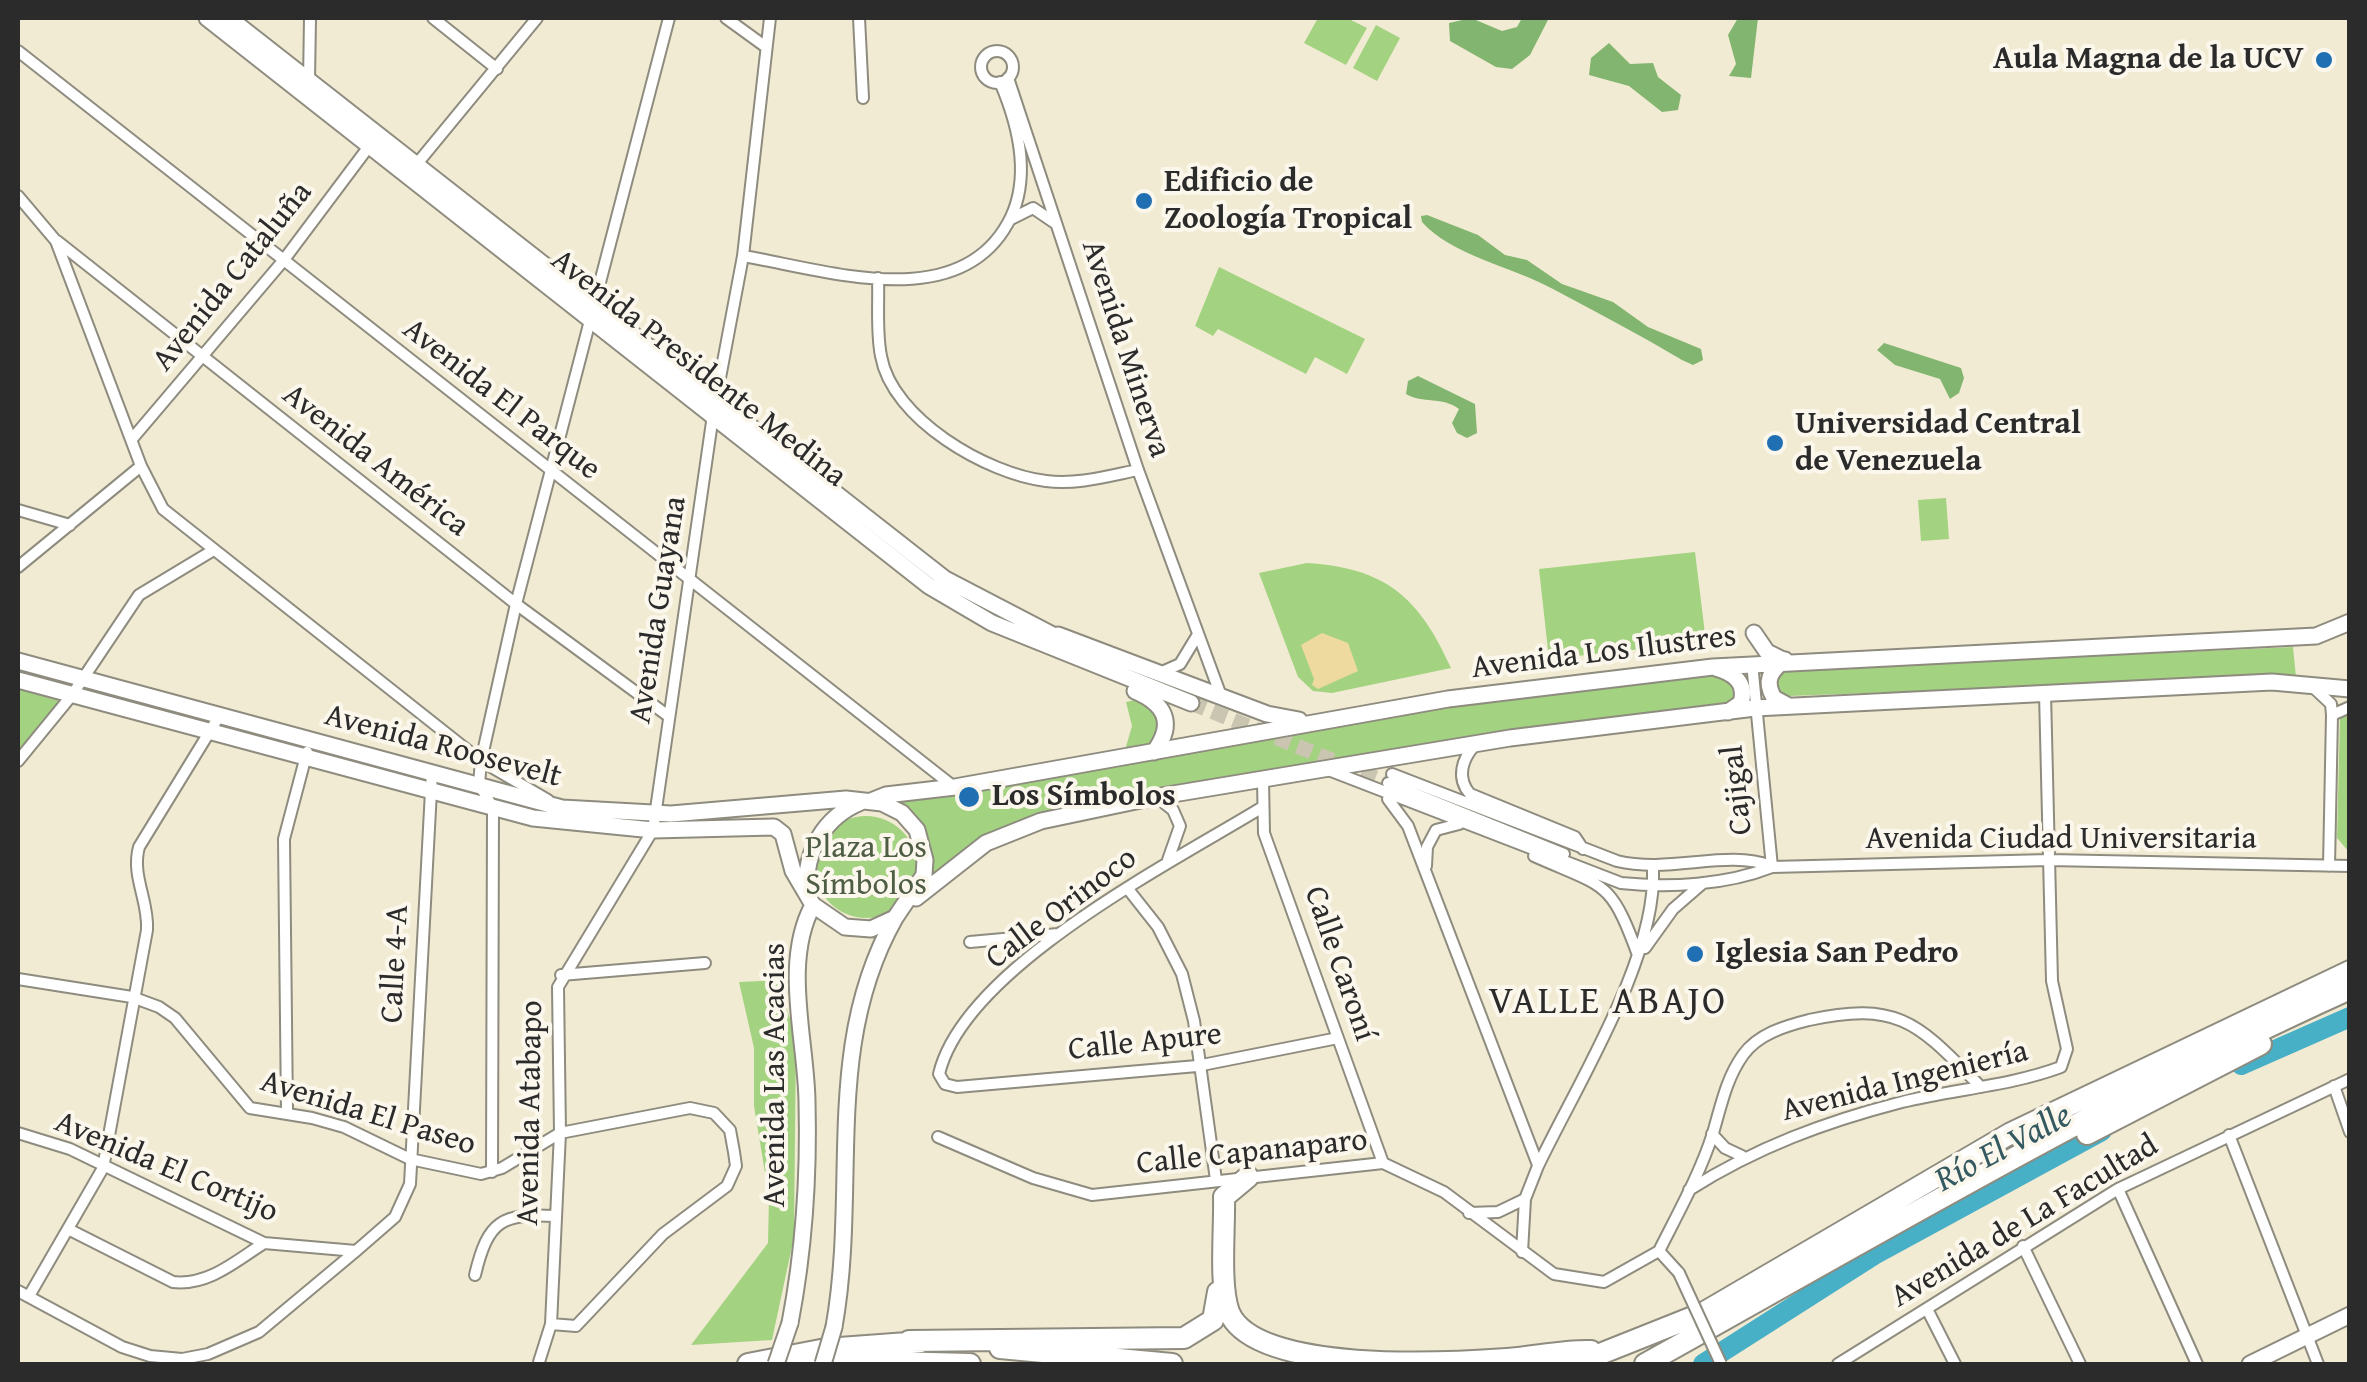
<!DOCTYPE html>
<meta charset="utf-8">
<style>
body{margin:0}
#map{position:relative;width:2367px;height:1382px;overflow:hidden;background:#f2ebd3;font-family:"Gentium Book Plus",serif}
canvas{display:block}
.frame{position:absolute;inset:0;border:20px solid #2b2b2b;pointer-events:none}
</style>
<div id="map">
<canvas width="2367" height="1382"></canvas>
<div class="frame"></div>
</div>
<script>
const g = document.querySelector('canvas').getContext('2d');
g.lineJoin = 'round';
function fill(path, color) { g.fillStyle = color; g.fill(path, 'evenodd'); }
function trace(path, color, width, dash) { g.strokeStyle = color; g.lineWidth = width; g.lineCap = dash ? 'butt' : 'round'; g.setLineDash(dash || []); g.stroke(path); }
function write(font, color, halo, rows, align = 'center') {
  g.font = font + ' "Gentium Book Plus",serif'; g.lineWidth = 8; g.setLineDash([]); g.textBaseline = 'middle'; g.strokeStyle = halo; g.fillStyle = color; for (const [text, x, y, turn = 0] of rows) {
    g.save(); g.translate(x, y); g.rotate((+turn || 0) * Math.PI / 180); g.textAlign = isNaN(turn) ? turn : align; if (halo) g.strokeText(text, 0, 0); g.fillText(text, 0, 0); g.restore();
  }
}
const green = new Path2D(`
 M1318 18H1347L1367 28 1346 65 1304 43Z
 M1376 25 1400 38 1377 81 1353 68Z
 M1219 267 1365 339 1347 374 1315 357 1306 374 1218 329 1213 336 1195 326Z
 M1946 498 1949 539 1921 541 1918 500Z
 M1695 552 1706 642 1549 659 1539 569Z
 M1307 563C1386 568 1419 597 1451 668L1332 693 1313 691 1298 677 1259 573Z
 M2293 647 2296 677 1789 696 1774 695 1771 671Z
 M1713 667 1731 673 1741 703 1510 738 1011 831 913 899 923 874 911 827 873 802 1237 736Z
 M18 689 60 701 18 758Z
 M1143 698 1162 715 1161 733 1151 748 1125 750 1132 726 1126 702Z
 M2340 716H2349V852L2337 838Z
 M815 867a51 51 0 1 1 102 0a51 51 0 1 1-102 0Z
 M782 980 781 991 796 1037 794 1237 772 1340 691 1345 768 1243 769 1197 754 1106V1048L739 982Z`);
const forest = new Path2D(`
 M1471 18 1502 31 1517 27 1522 18H1549L1530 55 1512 69 1496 67 1450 41 1449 23Z
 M1738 18H1758L1751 78 1729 76 1736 64 1728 35Z
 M1609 43 1630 64 1653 63 1658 77 1681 95 1678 110 1662 112 1629 86 1589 75 1591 58Z
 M1427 215 1478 235 1505 255 1527 260 1562 284 1613 302 1648 327 1701 349 1703 360 1693 365 1682 360C1640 335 1596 312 1553 289 1515 268 1451 255 1422 222L1421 216Z
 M1884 343 1961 368 1964 378 1959 393 1950 399 1940 379 1895 365 1877 350Z
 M1418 376 1475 404 1477 433 1467 438 1457 433 1452 423 1459 409C1442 396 1423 404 1406 394L1408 381Z`);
const sand = new Path2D(`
 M1322 633 1348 643 1358 671 1318 689 1312 685 1314 679 1301 645Z`);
const river = new Path2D(`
 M2241 1065 2350 1017
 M1703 1364 1874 1255 2102 1131`);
const secondaryTunnel = new Path2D(`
 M1191 703 1388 783`);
const street = new Path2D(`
 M433 18 497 69
 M726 18 766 47
 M859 18 863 98
 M18 51 954 787
 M981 67a16 16 0 1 1 32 0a16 16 0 1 1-32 0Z
 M1008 78 1138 470 1221 696
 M309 81 310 18
 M416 165 537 18
 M18 196 56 241 141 466 163 509 481 761 548 800
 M1011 219 1033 208 1055 223
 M57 241 516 604 667 715
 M743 256C827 270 963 317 1011 217 1031 174 1018 124 1000 82
 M878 278C879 303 876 331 881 356 892 419 987 474 1046 481 1077 485 1108 476 1138 470
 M132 439 283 261 370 145
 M18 510 70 525
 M18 567 141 466
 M1752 663 1772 867
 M1162 672 1180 664 1197 636
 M2314 688 2331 704 2332 715 2329 866
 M2332 715 2350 707
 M1475 745C1462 759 1456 778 1470 794L1575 837 1583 849
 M18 761 72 695 139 595 212 551
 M1326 769 1621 883C1670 888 1726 885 1772 867L2049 860 2350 866
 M1392 774 1617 861C1671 874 1726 849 1771 866
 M1263 780 1264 833 1383 1163
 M1388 783 1564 854
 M1158 798 1173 810 1180 826 1168 860
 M1388 799 1408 826 1538 1165
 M1261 808C1171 863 964 968 939 1074L945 1084 957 1087 1197 1066 1338 1038
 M1534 856C1606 888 1610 879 1638 955
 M1426 866 1427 847 1436 830 1459 824
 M1128 889 1158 927 1182 974 1194 1021 1216 1180
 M970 942 1058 934
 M1645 948 1673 909 1703 883
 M561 975 705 963
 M18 979 132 997 159 1007 175 1018 250 1108 312 1118 344 1127 410 1159 481 1174 502 1168 560 1133 690 1108 714 1113 730 1130 734 1152 736 1166 727 1186 663 1234 576 1326 551 1324
 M2334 1086 2350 1132
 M287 1112 284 839 307 752
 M18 1133 70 1149 264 1243 356 1251
 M1712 1134 1725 1148 1742 1156
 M2229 1135 2318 1364
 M938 1137 1033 1178 1092 1195 1383 1163 1444 1192 1554 1274 1604 1282 1659 1251
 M492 1172 493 808 479 784 481 761 516 604 669 18
 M2118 1189 2197 1364
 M1689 1190C1757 1147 1825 1122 1902 1102 1955 1089 2010 1086 2061 1067L2067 1049 2052 981 2045 693
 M1469 1213 1498 1212 1525 1199
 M68 1229 173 1282C208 1286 236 1261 264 1243
 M2023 1246 2080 1364
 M1659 1251C1678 1213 1700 1174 1713 1133 1721 1106 1726 1079 1743 1055 1758 1034 1785 1026 1809 1020 1901 1000 1919 1025 1981 1087
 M1659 1251 1679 1273
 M1522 1252 1525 1199 1538 1166C1577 1084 1657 958 1653 869
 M475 1275C488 1220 502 1213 556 1216
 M18 1291 122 1347 150 1356 182 1359 208 1354 259 1332 356 1251 395 1217 410 1184 432 772
 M29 1296 103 1168 147 930C149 901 131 876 139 847L218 718
 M1927 1309 1955 1364
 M539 1362 551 1324 560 1133 558 987 653 830 713 415 743 256 770 18
 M1838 1364 2118 1189 2350 1079`);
const secondary = new Path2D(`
 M207 18 929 586 992 623 1191 703
 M229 18 945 579 1066 642
 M1754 633 1767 652 1781 659
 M1058 635 1267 714 1299 720
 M1785 660C1770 671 1764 681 1774 698L1787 705
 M18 661 562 808 671 814 846 799 882 803 902 813 917 830 925 860 924 875 895 918 871 929 845 927 813 905 793 871 783 834 774 827 653 830 533 818 18 680
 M1716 668C1734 673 1747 683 1741 703L1728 712
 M1135 691C1166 704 1175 724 1154 752
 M871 801 886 795 955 787 1448 699 1713 667 2316 636 2350 622
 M807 891C804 852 824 817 861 802
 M916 898 986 843 1041 821 1155 797 1510 738 1755 708 2272 682 2350 689
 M790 1323C804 1250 809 1176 807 1101 806 1039 782 962 813 905
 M834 1327C859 1186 822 1047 895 918
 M2250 1364 2350 1315`);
const highway = new Path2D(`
 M2087 1134 2261 1044
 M1248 1177 1224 1197C1225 1227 1219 1286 1229 1312 1255 1375 1451 1363 1507 1359 1535 1357 1564 1350 1591 1351
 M909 1341 1184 1338 1213 1320 1218 1292
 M1000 1348 1172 1364
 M748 1364 826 1349 921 1342
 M811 1364 850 1361 970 1364
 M1575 1364 1703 1313 2011 1133 2350 971
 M1645 1364C1877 1235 2106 1099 2350 989`);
const streetBridge = new Path2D(`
 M1679 1273 1721 1364`);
const secondaryBridge = new Path2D(`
 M776 1364 790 1323
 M823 1364 834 1327`);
const markers = [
 [2324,60,10,"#1f6fb2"],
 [1144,201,10,"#1f6fb2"],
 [1775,443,10,"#1f6fb2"],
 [969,797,12,"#1f6fb2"],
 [1695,954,10,"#1f6fb2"]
];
const poiNames = [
 ["Aula Magna de la UCV",2304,60,"right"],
 ["Edificio de",1164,183],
 ["Zoología Tropical",1164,220],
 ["Universidad Central",1795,425],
 ["de Venezuela",1795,462],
 ["Los Símbolos",992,797],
 ["Iglesia San Pedro",1715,954]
];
const streetNames = [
 ["Avenida Cataluña",233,277,-51],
 ["Avenida Minerva",1125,349,72],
 ["Avenida Presidente Medina",698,369,38],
 ["Avenida El Parque",501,400,38],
 ["Avenida América",375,461,38],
 ["Avenida Guayana",659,610,-81],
 ["Avenida Los Ilustres",1604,653,-7],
 ["Avenida Roosevelt",443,747,15],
 ["Cajigal",1738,790,-96],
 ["Avenida Ciudad Universitaria",2061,840],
 ["Calle Orinoco",1062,909,-37],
 ["Calle 4-A",396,964,-87],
 ["Calle Caroní",1339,964,71],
 ["Calle Apure",1145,1043,-6],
 ["Avenida Las Acacias",776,1075,-90],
 ["Avenida Ingeniería",1905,1082,-14],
 ["Avenida Atabapo",531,1113,-89],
 ["Avenida El Paseo",368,1114,17],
 ["Calle Capanaparo",1252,1153,-6],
 ["Avenida El Cortijo",166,1168,23],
 ["Avenida de La Facultad",2025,1222,-31]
];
const parkNames = [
 ["Plaza Los",866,849],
 ["Símbolos",866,886]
];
const waterNames = [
 ["Río El Valle",2004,1149,-28]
];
const quarterNames = [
 ["VALLE ABAJO",1608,1003]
];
fill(green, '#a3d381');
fill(forest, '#82b56f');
fill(sand, '#eeda9e');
trace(river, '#47afc6', 20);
trace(secondaryTunnel, '#cac5b1', 15, [15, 8]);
trace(street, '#8e8b7f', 14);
trace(secondary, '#8e8b7f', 19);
trace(highway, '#8e8b7f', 24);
trace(street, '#fff', 10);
trace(secondary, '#fff', 15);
trace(highway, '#fff', 20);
trace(streetBridge, '#8e8b7f', 14, []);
trace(secondaryBridge, '#8e8b7f', 19, []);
trace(streetBridge, '#fff', 10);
trace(secondaryBridge, '#fff', 15);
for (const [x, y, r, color] of markers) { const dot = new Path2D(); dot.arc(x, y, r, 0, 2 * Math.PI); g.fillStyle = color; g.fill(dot); trace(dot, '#fbf7ec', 4); }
write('bold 32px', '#2b2b2b', '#fbf7ec', poiNames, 'left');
write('32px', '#2b2b2b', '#fbf7ec', streetNames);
write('32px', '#4f5d45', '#fbf7ec', parkNames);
write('italic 35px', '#355961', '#fbf7ec', waterNames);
g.letterSpacing = '2.5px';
write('38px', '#2b2b2b', '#fbf7ec', quarterNames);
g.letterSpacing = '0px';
</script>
